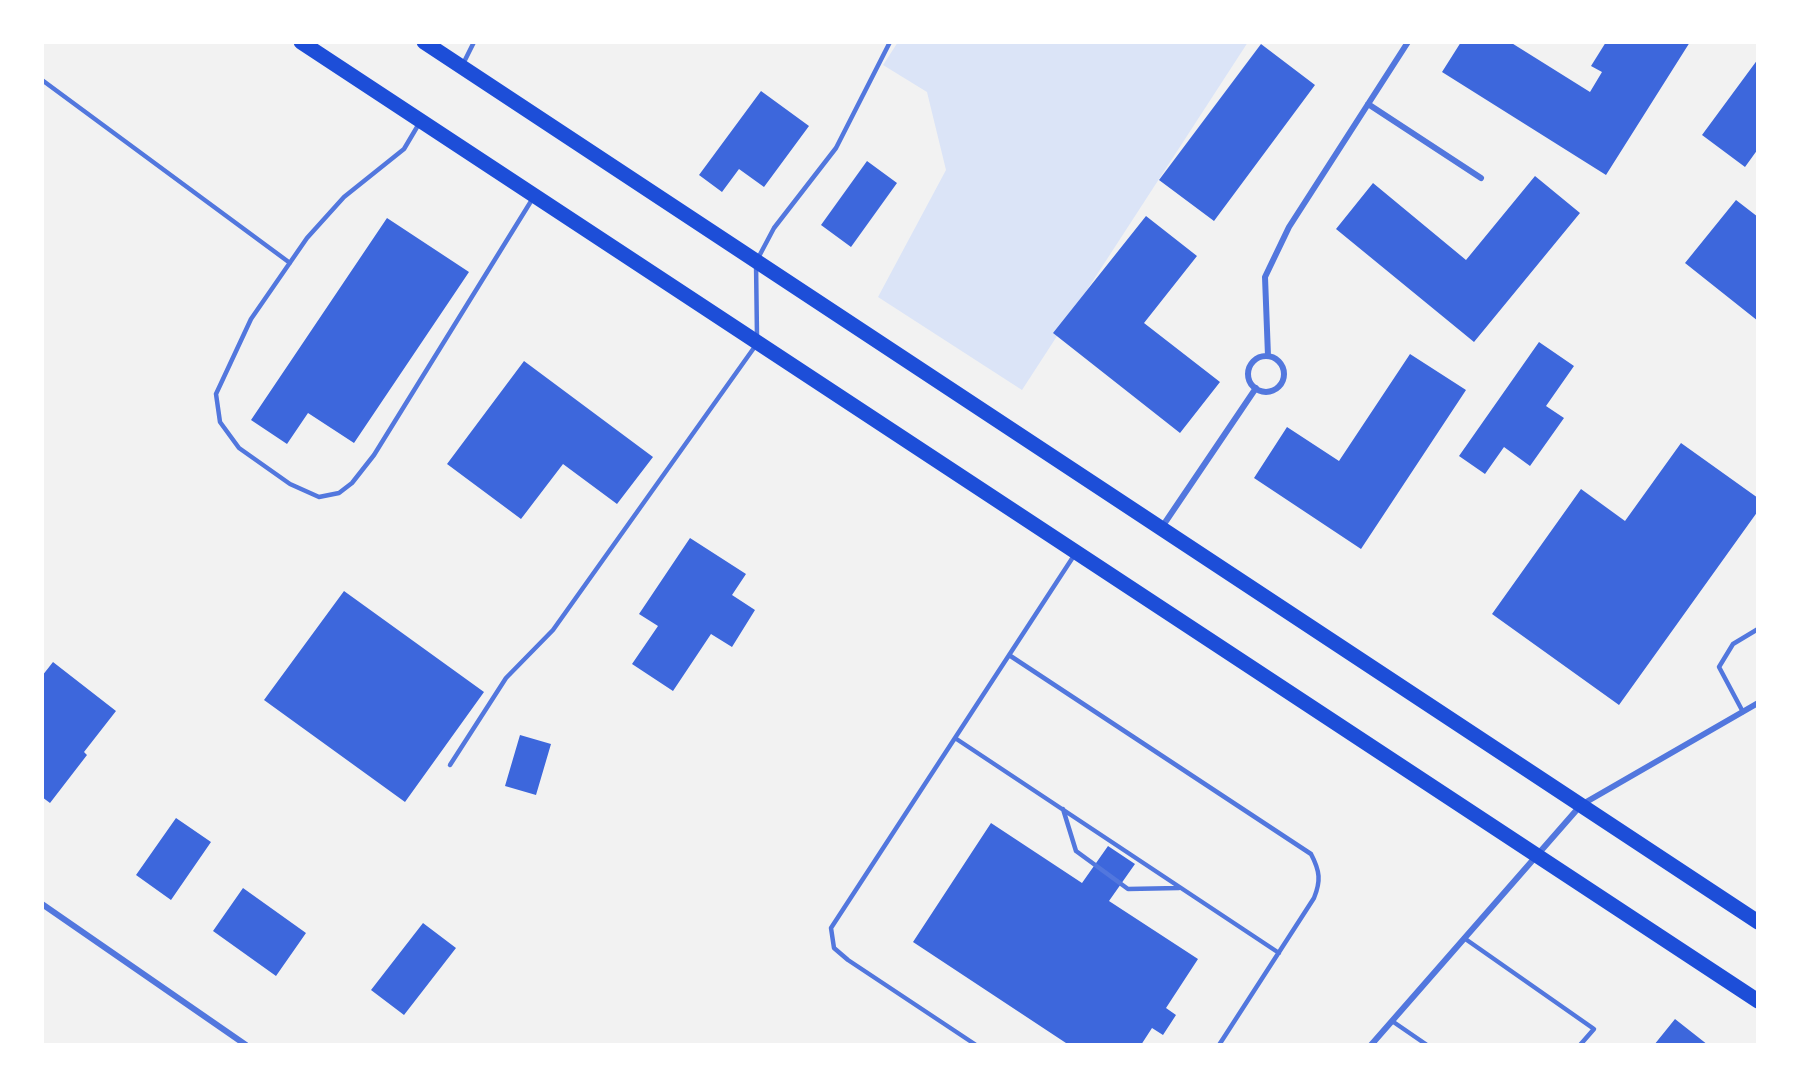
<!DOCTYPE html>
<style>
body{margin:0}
#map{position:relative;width:1800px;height:1087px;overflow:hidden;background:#f2f2f2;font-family:"Source Sans 3",sans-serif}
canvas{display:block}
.frame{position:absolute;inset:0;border:44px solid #fff;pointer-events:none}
</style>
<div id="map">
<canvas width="1800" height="1087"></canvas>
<div class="frame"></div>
</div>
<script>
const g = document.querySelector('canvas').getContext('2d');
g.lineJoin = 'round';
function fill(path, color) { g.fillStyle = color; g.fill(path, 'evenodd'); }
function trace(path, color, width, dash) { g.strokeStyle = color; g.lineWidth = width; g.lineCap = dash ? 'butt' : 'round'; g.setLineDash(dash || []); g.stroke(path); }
const green = new Path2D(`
 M898 42H1248L1022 390 878 297 946 170 927 92 883 65Z`);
const building = new Path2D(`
 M1461 42H1510L1590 92 1602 72 1591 66 1606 42H1690L1606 175 1442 72Z
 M1261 44 1315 85 1214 221 1159 180Z
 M1758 59V149L1745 167 1702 135Z
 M761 91 809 126 764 187 739 169 722 192 699 175Z
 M867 161 897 183 851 247 821 225Z
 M1535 176 1580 213 1474 342 1336 229 1373 183 1466 260Z
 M1736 200 1758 217V321L1685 263Z
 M1146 216 1197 256 1144 323 1220 382 1180 433 1053 333Z
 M387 218 469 272 354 443 308 413 287 444 251 420Z
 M1539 342 1574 366 1546 406 1564 418 1530 466 1504 447 1485 474 1459 456Z
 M1410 354 1466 390 1361 549 1254 478 1287 427 1339 461Z
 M524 361 653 457 617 504 563 464 521 519 447 464Z
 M1681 443 1758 498V511L1619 705 1492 614 1581 489 1625 521Z
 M690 538 746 574 732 595 755 610 732 647 711 634 673 691 632 664 658 626 639 614Z
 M344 591 484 692 405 802 264 700Z
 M53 662 116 711 84 752 87 755 50 803 42 797V676Z
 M520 735 551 744 536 795 505 786Z
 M176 818 211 842 171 900 136 875Z
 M991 823 1082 883 1108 846 1135 864 1109 901 1198 959 1166 1008 1176 1015 1163 1035 1152 1028 1141 1045H1069L913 942Z
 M243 888 306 933 276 976 213 931Z
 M423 923 456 948 404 1015 371 990Z
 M1675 1019 1708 1045H1654Z`);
const service = new Path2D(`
 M463 64 474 42
 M42 80 290 263
 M420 122 404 149 344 197 307 238 251 319 216 394 220 422 239 448 290 484 319 497 339 493 352 483 374 455 533 198
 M757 337 756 262 774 228 836 148 890 42
 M1009 655 1311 854C1320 871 1321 881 1314 898L1219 1045
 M1743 712 1719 667 1733 644 1758 629
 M955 738 1279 953
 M450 765 506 678 553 630 756 345
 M1063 809 1076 851 1128 889 1179 888
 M1464 938 1594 1029 1580 1045
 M1392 1021 1427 1045
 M976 1045 848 960 834 948 831 928 1075 554`);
const minor = new Path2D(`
 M1368 104 1481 178
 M1268 356 1265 277 1289 227 1408 42
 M1248 374a18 18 0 1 1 36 0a18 18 0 1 1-36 0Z
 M1162 527 1256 388
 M42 904 246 1045
 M1371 1045 1581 805 1758 703`);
const primary = new Path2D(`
 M301 42 1758 1001
 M424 42 1758 922`);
fill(green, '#dbe4f7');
fill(building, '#3d67dc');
trace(service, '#5277de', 4.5);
trace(minor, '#5277de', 6);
trace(primary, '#1d4ed8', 15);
</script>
